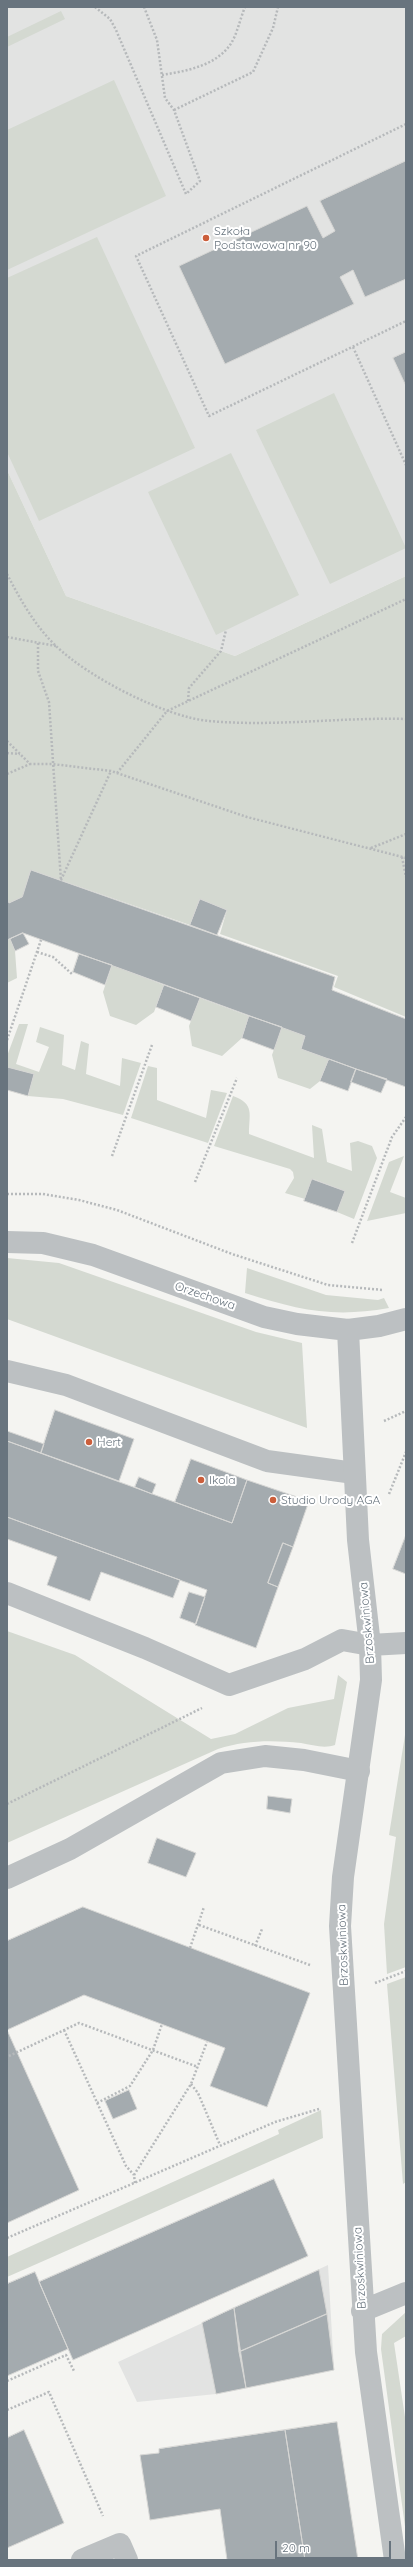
<!DOCTYPE html>
<meta charset="utf-8">
<style>
body{margin:0}
#map{position:relative;width:413px;height:2567px;overflow:hidden;background:#f4f4f1;font-family:Quicksand,sans-serif}
canvas{display:block}
.frame{position:absolute;inset:0;border:8px solid #68747e;pointer-events:none}
.scale{position:absolute;left:275px;top:2541px;width:116px;height:18px;box-sizing:border-box;border:2px solid #68747e;border-top:0;padding-left:5px;font-size:12px;line-height:14px;white-space:nowrap;color:#68747e;-webkit-text-stroke:3px #fff;paint-order:stroke}
</style>
<div id="map">
<canvas width="413" height="2567"></canvas>
<div class="frame"></div>
<div class="scale">20 m</div>
</div>
<script>
const g = document.querySelector('canvas').getContext('2d');
g.lineJoin = 'round';
function fill(path, color) { g.fillStyle = color; g.fill(path, 'evenodd'); }
function trace(path, color, width, dash) { g.strokeStyle = color; g.lineWidth = width; g.lineCap = dash ? 'butt' : 'round'; g.setLineDash(dash || []); g.stroke(path); }
function write(font, color, halo, rows, align = 'center') {
  g.font = font + ' Quicksand,sans-serif'; g.lineWidth = 4; g.setLineDash([]); g.textBaseline = 'middle'; g.strokeStyle = halo; g.fillStyle = color; for (const [text, x, y, turn = 0] of rows) {
    g.save(); g.translate(x, y); g.rotate((+turn || 0) * Math.PI / 180); g.textAlign = isNaN(turn) ? turn : align; if (halo) g.strokeText(text, 0, 0); g.fillText(text, 0, 0); g.restore();
  }
}
const built = new Path2D(`
 M7 7H406V576L235 656 66 596 7 470Z
 M328 2265 334 2370 216 2394 137 2402 118 2362Z`);
const green = new Path2D(`
 M61 11 65 19 7 47V37Z
 M114 80 166 196 7 270V130Z
 M97 237 195 448 39 521 7 452V278Z
 M334 393 406 548 330 584 256 430Z
 M231 453 299 595 216 635 148 492Z
 M7 470 66 596 235 656 406 576V1017L334 987 338 976 220 934 227 910 200 899 190 925 31 870 22 897 9 903 7 898Z
 M10 939 15 951 17 978 7 983V940Z
 M112 965 164 985 154 1012 136 1025 110 1016 103 992Z
 M200 998 249 1016 242 1038 222 1056 192 1046 189 1026Z
 M19 1024H28L16 1064 39 1072 49 1047 36 1042 40 1027 64 1035 62 1065 75 1070 81 1041 89 1044 86 1074 120 1086 122 1058 141 1063 123 1115 63 1099 28 1096 34 1074 7 1067V1056Z
 M282 1027 305 1036 301 1049 329 1059 320 1081 310 1089 278 1078 272 1055Z
 M148 1066 157 1068V1100L206 1118 211 1090 227 1093 208 1143 131 1118Z
 M233 1096C255 1104 249 1114 249 1134L314 1158 312 1125 322 1129 327 1162 352 1171 350 1143 358 1141 372 1146 377 1158 354 1219 337 1212 345 1191 313 1179 305 1199 285 1193 294 1178 293 1172 290 1169 214 1146Z
 M404 1156 390 1192 406 1198V1213L367 1221 389 1162Z
 M7 1258 59 1263 256 1332 302 1343 307 1428 7 1319Z
 M247 1268 326 1295 378 1300 384 1298 389 1308C333 1318 298 1310 245 1293Z
 M7 1631 75 1655 211 1739 235 1734 288 1708 334 1699 338 1675 347 1682 335 1745C324 1749 313 1745 301 1743 273 1740 245 1740 218 1749L7 1843Z
 M405 1735 406 1967 387 1974 384 1924 396 1837 389 1835Z
 M406 1977V2182L403 2184 387 1984Z
 M321 2110 323 2138 7 2277V2257L279 2134 278 2130Z
 M406 2312V2336L394 2343 406 2424V2534L381 2349 382 2334Z`);
const building = new Path2D(`
 M406 161V279L365 297 353 270 340 277 354 304 225 364 179 266 307 206 323 238 335 231 320 201Z
 M406 352V386L393 358Z
 M31 870 335 977 332 990 406 1019V1087L301 1049 305 1036 23 933 7 940V898L9 903 22 897Z
 M200 899 227 910 217 935 190 925Z
 M23 933 29 944 15 951 10 939Z
 M79 954 112 965 105 985 73 972Z
 M164 985 200 998 191 1021 156 1007Z
 M249 1016 282 1027 274 1050 242 1038Z
 M329 1059 356 1069 348 1091 320 1081Z
 M7 1067 34 1074 28 1096 7 1090Z
 M356 1069 387 1079 381 1093 351 1082Z
 M312 1179 345 1191 337 1212 304 1201Z
 M55 1410 134 1439 119 1481 41 1453Z
 M7 1431 44 1444 41 1453 7 1441Z
 M7 1441 232 1523 247 1480 309 1501 293 1547 283 1543 268 1583 278 1587 256 1648 195 1625 207 1590 7 1517Z
 M191 1459 247 1480 232 1523 175 1502Z
 M139 1477 156 1484 152 1494 135 1487Z
 M7 1517 180 1580 173 1598 101 1572 90 1601 47 1585 57 1557 7 1539Z
 M406 1535V1574L393 1569Z
 M283 1543 293 1547 278 1587 268 1583Z
 M189 1592 205 1597 196 1624 180 1618Z
 M268 1796 292 1799 290 1813 267 1809Z
 M157 1838 196 1853 186 1877 148 1863Z
 M83 1907 310 1993 267 2107 210 2086 225 2048 84 1995 7 2030 79 2190 7 2223V1941Z
 M129 2090 137 2109 113 2119 105 2101Z
 M274 2179 308 2256 73 2360 39 2282Z
 M319 2270 327 2314 239 2352 234 2308Z
 M35 2272 68 2349 7 2376V2284Z
 M234 2308 246 2388 216 2394 202 2323Z
 M327 2314 334 2370 246 2388 239 2352Z
 M337 2422 358 2560H305L285 2430Z
 M24 2430 64 2523 7 2548V2438Z
 M285 2430 305 2560H227L220 2509 150 2520 140 2455 159 2453V2449Z`);
const path = new Path2D(`
 M95 7 110 19 116 30 186 194 200 181 174 110 165 98 157 40 144 7
 M162 75C186 71 215 66 230 45 237 35 240 19 245 7
 M174 110 253 72 273 28 278 7
 M406 124 136 256 209 416 406 321
 M353 347 406 465
 M7 574C20 599 35 626 56 646 88 677 165 717 209 721 275 727 341 717 406 719
 M7 637 56 646
 M38 643V671L49 702 61 881
 M188 701 189 688 221 651 226 630
 M7 741 30 764H52L111 771 247 817 406 858
 M7 753 20 754
 M117 773 167 711 406 599
 M7 774 30 764
 M371 848 406 834
 M402 857 406 877
 M61 880 111 771
 M37 952 53 957 72 974
 M7 1040 41 940
 M112 1156 152 1045
 M195 1182 237 1078
 M7 1194H43L79 1200 117 1210 232 1254 328 1285 383 1290
 M352 1243 392 1137 406 1117
 M384 1421 406 1411
 M389 1494 406 1452
 M7 1804 202 1708
 M199 1925 310 1965
 M255 1946 262 1929
 M190 1948 204 1907
 M375 1983 406 1971
 M64 2030 126 2166 134 2175
 M9 2056 79 2023 198 2067
 M191 2084 198 2093 220 2145
 M97 2103 130 2086 153 2050 162 2024
 M135 2183 134 2175 191 2084 207 2042
 M7 2238 275 2122 319 2109
 M7 2381 66 2355 74 2371
 M7 2410 49 2392 103 2516`);
const lane = new Path2D(`
 M7 1371 66 1385 267 1461 354 1473
 M7 1593 145 1648 229 1685 305 1659 342 1640 370 1645
 M7 1878 70 1849 221 1763 265 1756 304 1760 359 1771
 M82 2560 120 2544 127 2560`);
const street = new Path2D(`
 M7 1242 43 1243 93 1255 264 1317 297 1324 348 1330 379 1326 406 1319
 M348 1330 358 1540 370 1645 371 1680 343 1877 340 1926 366 2352 395 2560
 M370 1645 406 1643
 M362 2311 406 2293`);
const markers = [
 [206,238,4,"#cb5e3b"],
 [89,1442,4,"#cb5e3b"],
 [201,1480,4,"#cb5e3b"],
 [273,1500,4,"#cb5e3b"]
];
const poiNames = [
 ["Szkoła",214,231],
 ["Podstawowa nr 90",214,245],
 ["Hert",97,1442],
 ["Ikola",209,1480],
 ["Studio Urody AGA",281,1500]
];
const streetNames = [
 ["Orzechowa",205,1296,19],
 ["Brzoskwiniowa",367,1623,-95],
 ["Brzoskwiniowa",343,1945,-92],
 ["Brzoskwiniowa",360,2268,-93]
];
fill(built, '#e2e3e2');
fill(green, '#d4d9d1');
fill(building, '#a4abaf');
trace(building, '#d6d6d4', 1);
trace(path, '#b6b9bb', 2.5, [2, 2]);
trace(lane, '#bcc0c2', 22);
trace(street, '#bcc0c2', 22);
for (const [x, y, r, color] of markers) { const dot = new Path2D(); dot.arc(x, y, r, 0, 2 * Math.PI); g.fillStyle = color; g.fill(dot); trace(dot, '#fff', 1.5); }
write('12px', '#68747e', '#fff', poiNames, 'left');
write('12px', '#68747e', '#fff', streetNames);
</script>
